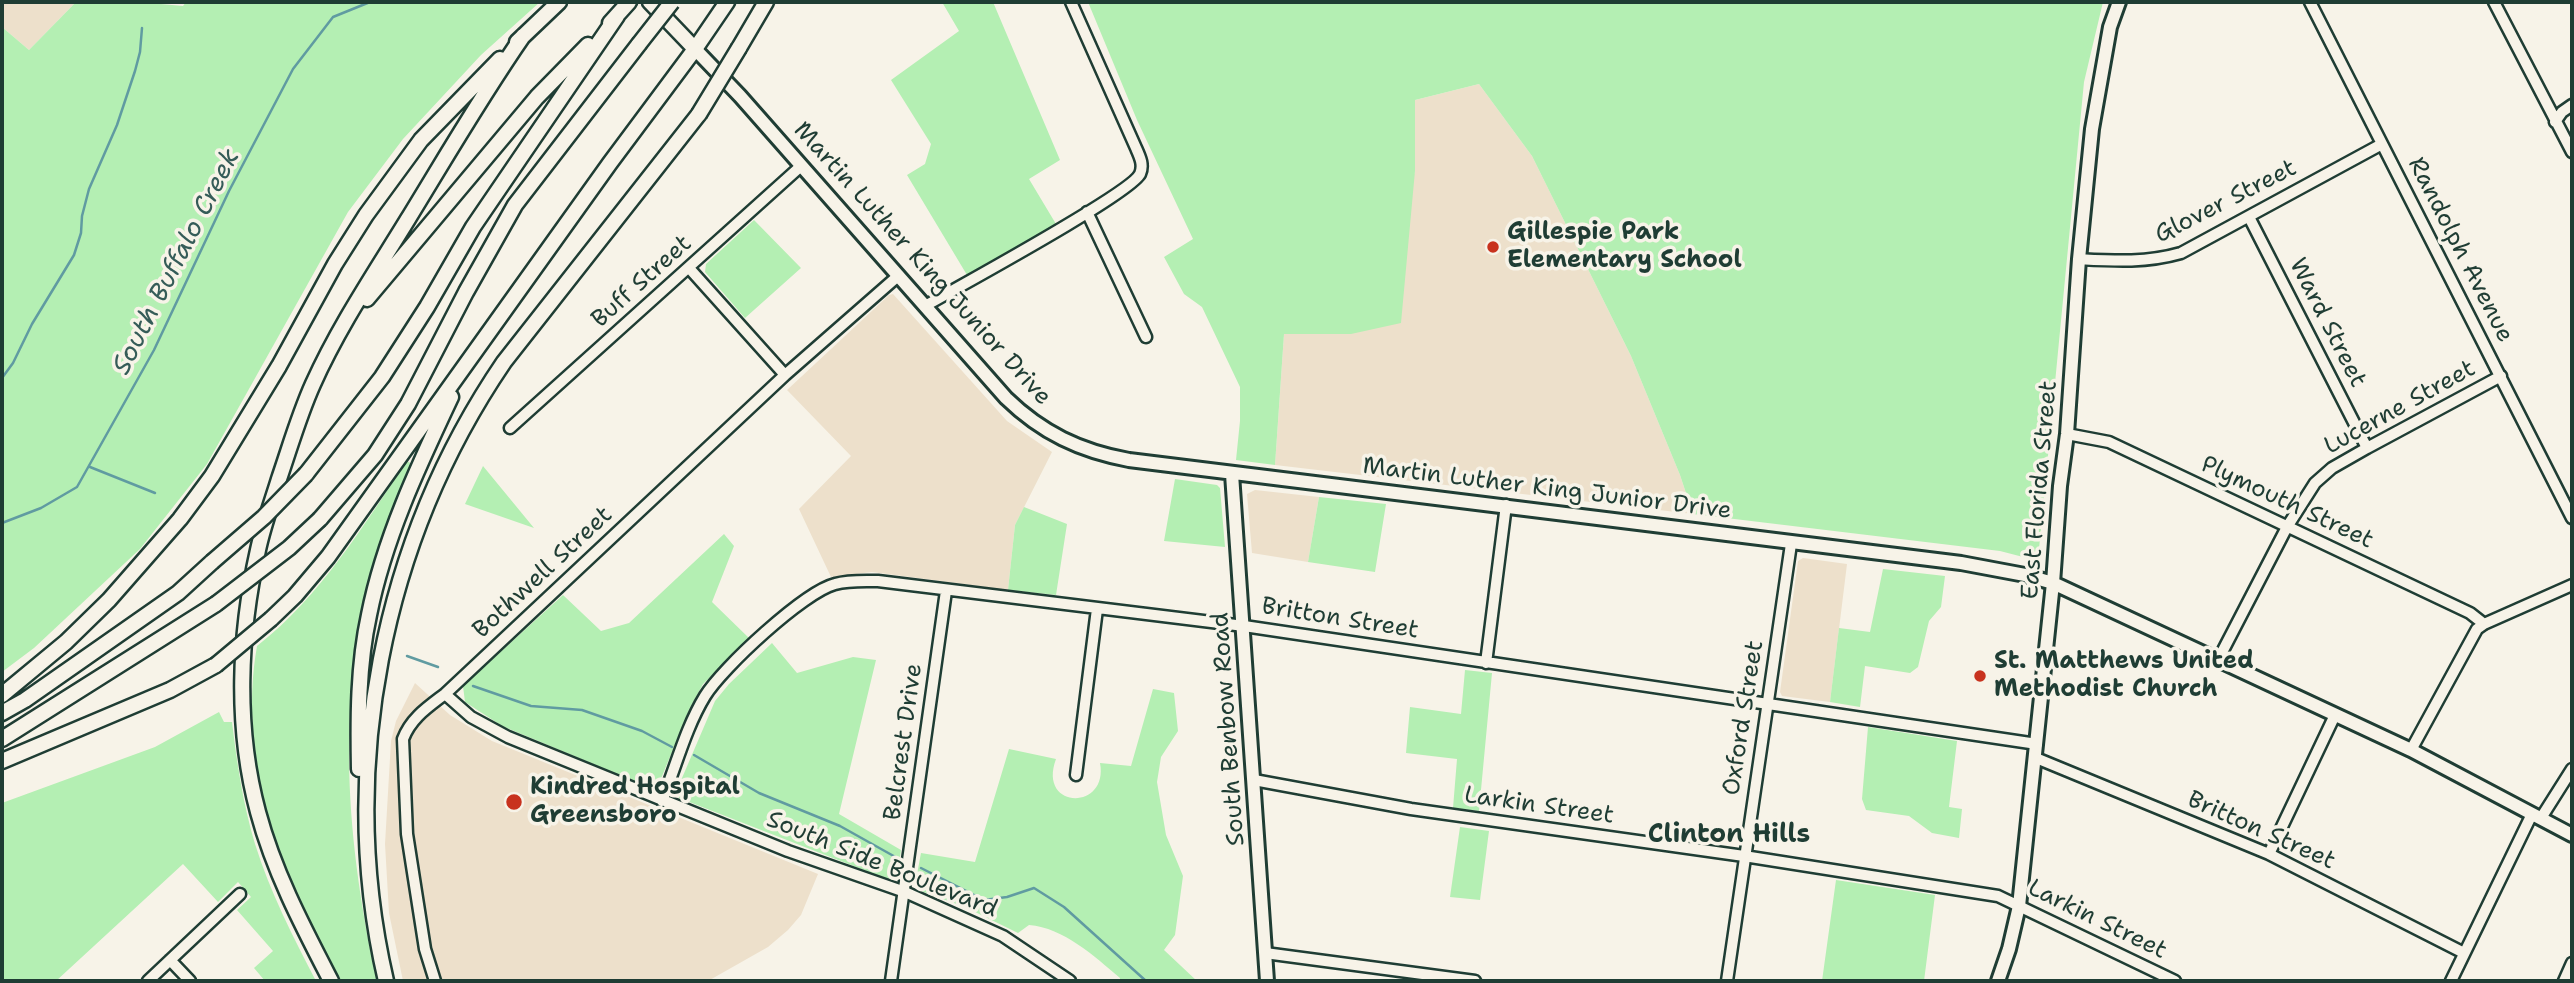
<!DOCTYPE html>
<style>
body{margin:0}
#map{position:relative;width:2574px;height:983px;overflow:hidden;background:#f7f3e8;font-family:"Shantell Sans",sans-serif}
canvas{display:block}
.frame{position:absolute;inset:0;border:4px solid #1f3d34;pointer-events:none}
</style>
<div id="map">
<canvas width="2574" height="983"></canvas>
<div class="frame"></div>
</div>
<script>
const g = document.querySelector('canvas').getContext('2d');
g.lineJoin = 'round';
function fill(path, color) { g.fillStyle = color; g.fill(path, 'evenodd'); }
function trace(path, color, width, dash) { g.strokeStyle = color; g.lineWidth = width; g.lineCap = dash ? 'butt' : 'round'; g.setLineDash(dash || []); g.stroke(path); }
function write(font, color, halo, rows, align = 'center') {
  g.font = font + ' "Shantell Sans",sans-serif'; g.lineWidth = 7; g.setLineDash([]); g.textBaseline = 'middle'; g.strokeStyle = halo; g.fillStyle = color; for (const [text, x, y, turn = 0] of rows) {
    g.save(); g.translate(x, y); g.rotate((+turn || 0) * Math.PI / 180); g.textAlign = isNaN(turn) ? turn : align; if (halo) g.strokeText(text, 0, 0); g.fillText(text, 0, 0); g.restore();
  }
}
const built = new Path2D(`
 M2 2H76L29 50 2 27Z
 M1479 84 1532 156 1631 356 1680 475 1693 514 1275 465 1284 334H1351L1415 172V100Z
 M893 294 1007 421 1052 452 1015 525 1008 590 872 572 831 577 799 509 851 456 787 390 889 295Z
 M1255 490 1319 497 1308 562 1252 553 1247 494Z
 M1803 558 1847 564 1830 702 1782 696 1780 692 1798 561Z
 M415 683 450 715 492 741 818 874 801 915 788 930 768 947 708 981H403L389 913 385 844 391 741 396 721Z`);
const green = new Path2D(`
 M76 2H139L183 6 186 2H540L481 55 403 139 348 212 207 464 140 549 34 648 2 672V27L29 50Z
 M942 2H993L1060 160 1029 179 1056 224 967 275 907 175 925 164 931 144 891 80 959 31Z
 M1088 2H2103L2084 82 2039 549 2027 558 2000 551 1693 514 1680 475 1631 356 1532 156 1479 84 1415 100V171L1401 323 1351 334H1284L1275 465 1236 460 1240 421V387L1202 307 1184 294 1164 257 1193 239 1137 120Z
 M754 220 801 268 745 318 705 272 706 264Z
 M407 461 412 464C398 497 385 530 375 564 334 700 347 846 377 981H339C284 878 236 765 257 646 320 597 363 526 407 461Z
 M483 466 534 528 465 504Z
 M1175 479 1217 485 1220 488 1225 547 1164 541Z
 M1319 497 1386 504 1375 572 1308 562Z
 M1024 507 1067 524 1056 595 1008 590 1015 525Z
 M724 534 734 546 712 602 750 639 703 684 690 708 658 786 653 789 502 726 465 702 463 686 563 595 601 631 629 623Z
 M1883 569 1945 576 1941 607 1929 621 1918 667 1910 673 1865 666 1860 707 1830 702 1839 628 1870 632Z
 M772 643 797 673 853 657 876 660 839 814 901 850 897 878 892 881 679 798 676 792 715 701 729 684Z
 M1465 670 1492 673 1479 811 1453 808 1457 759 1406 753 1410 707 1461 714Z
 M1153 689 1174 693 1178 731 1161 757 1157 782 1166 835 1183 876 1175 935 1164 950 1197 981H1120V978C1094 956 1064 928 1029 925L1018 933 965 907 918 890 915 885 921 853 975 862 1009 749 1056 759C1037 810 1109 811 1100 763L1131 766Z
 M219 712 224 722H232C237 763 243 804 255 844 270 892 293 937 316 981H265L254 968 273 951 237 910 251 897 238 882 218 902 183 864 56 981H2V803L155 747Z
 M1868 727 1957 741 1949 807 1962 809 1959 838 1932 833 1909 816 1866 810 1862 799Z
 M1460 827 1489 831 1480 900 1450 897Z
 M1836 880 1935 895 1924 981H1822Z`);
const stream = new Path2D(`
 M2 378 13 363 32 324 74 255 81 233 82 216 89 189 117 125 135 71 140 52 142 28
 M90 467 155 493
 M2 523 41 508 77 487 154 350 229 191 293 69 333 17 370 2
 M407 656 438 667
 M473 686 531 706 582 710 642 731 672 747
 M694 755 759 793 840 826 899 859
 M921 868 984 900 1007 897 1034 888 1064 907 1146 981`);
const minor = new Path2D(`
 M2310 2 2572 518
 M2494 2 2572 152
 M2555 122 2562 112 2572 105
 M1087 212 1146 337
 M2249 217 2367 448
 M2079 259C2115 261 2146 263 2181 253L2382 144
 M689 268 785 375
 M925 306C956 288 1130 194 1140 174 1144 165 1140 157 1136 148L1071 2
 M510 428 801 166
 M2067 434 2109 442 2470 613 2484 624
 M2218 660 2287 527 2315 483 2332 468 2367 448 2501 376
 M1486 663 1506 505
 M445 694 471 717 508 737 788 851 905 892 1003 936 1070 981
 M2411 750 2477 629 2484 624 2572 585
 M2036 758 2269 854 2464 953
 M1076 775 1097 609
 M1254 780 1411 809 1744 856 1998 896 2175 981
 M662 801C676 766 686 727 705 696 722 668 804 592 835 584 849 580 863 581 878 581L1244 626 2037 744
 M2541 818 2572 769
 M2269 854 2335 715
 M1265 953 1475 981
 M170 960 190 981
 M148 981 240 894
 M435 981 425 949 407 834 403 739C411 718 428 707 445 694L785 375 898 276
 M891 981 946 591
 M1727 981 1791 544
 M2451 981 2532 814
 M2564 981 2572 963`);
const major = new Path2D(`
 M695 49 740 96 1006 398C1042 433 1080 451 1129 460L1961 563 2025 575 2053 583 2411 750 2572 835
 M1232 474 1267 981
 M1998 981 2009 949 2019 906 2053 583 2060 486 2067 434 2079 259 2092 129 2110 27 2119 2`);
const highway = new Path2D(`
 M650 2 695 49
 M610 23 629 2
 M517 42 559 2
 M739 48 766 2
 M367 299 537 97 588 45
 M306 474 382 377 427 307 473 227 617 16
 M320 519 375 455 408 404 466 292 515 205 639 44
 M271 619 295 596 328 557 610 163 695 49 727 2
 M2 695 66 642 109 600 180 519 212 476 279 366 335 264 366 215 421 140 500 59
 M2 713 25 700 178 593 212 562
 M2 739 216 604
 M2 761 170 690 216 665
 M359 769C358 719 358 665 369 615 384 539 418 467 451 397
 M331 981C303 927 274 872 258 812 235 727 239 635 258 550 263 526 272 502 279 479 290 447 299 415 313 384 339 326 375 273 408 219 446 157 482 95 523 36
 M386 981C337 770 382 541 504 362L699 114`);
const highwayBridge = new Path2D(`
 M639 44 672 2
 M699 114 739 48
 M212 562 264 517 306 474
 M216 604 289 548 320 519
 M216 665 271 619`);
const markers = [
 [1493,247,7,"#c8321e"],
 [1980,676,7,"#c8321e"],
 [514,802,9,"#c8321e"]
];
const streetNames = [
 ["Glover Street",2226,202,-27],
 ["Randolph Avenue",2460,250,63],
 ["Martin Luther King Junior Drive",922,264,48],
 ["Buff Street",642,282,-42],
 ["Ward Street",2327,323,63],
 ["Lucerne Street",2400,408,-29],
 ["Martin Luther King Junior Drive",1547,489,7],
 ["East Florida Street",2040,490,-85],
 ["Plymouth Street",2287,503,25],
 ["Bothwell Street",543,573,-43],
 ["Britton Street",1340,619,9],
 ["Oxford Street",1744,718,-81],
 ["South Benbow Road",1229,729,-94],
 ["Belcrest Drive",904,742,-82],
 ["Larkin Street",1539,806,8],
 ["Britton Street",2261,831,24],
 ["South Side Boulevard",882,865,22],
 ["Larkin Street",2097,920,26]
];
const poiNames = [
 ["Gillespie Park",1507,233],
 ["Elementary School",1507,261],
 ["St. Matthews United",1994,662],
 ["Methodist Church",1994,690],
 ["Kindred Hospital",530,788],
 ["Greensboro",530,816]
];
const waterNames = [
 ["South Buffalo Creek",177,262,-63]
];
const neighbourhoodNames = [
 ["Clinton Hills",1729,835]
];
fill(built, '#ede0cb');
fill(green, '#b4efb3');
trace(stream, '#609ba1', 2.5);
trace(minor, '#1f3d34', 15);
trace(major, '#1f3d34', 18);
trace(highway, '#1f3d34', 19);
trace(minor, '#f7f3e8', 10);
trace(major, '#f7f3e8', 12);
trace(highway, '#f7f3e8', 14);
trace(highwayBridge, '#1f3d34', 19, []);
trace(highwayBridge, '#f7f3e8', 14);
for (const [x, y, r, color] of markers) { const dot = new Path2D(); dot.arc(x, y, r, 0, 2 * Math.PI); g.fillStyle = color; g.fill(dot); trace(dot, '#f7f3e8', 2.5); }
write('24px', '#1f3d34', '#f7f3e8', streetNames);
write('bold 24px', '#1f3d34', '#f7f3e8', poiNames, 'left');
write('italic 26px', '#355c58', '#f7f3e8', waterNames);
write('bold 26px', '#1f3d34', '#f7f3e8', neighbourhoodNames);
</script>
